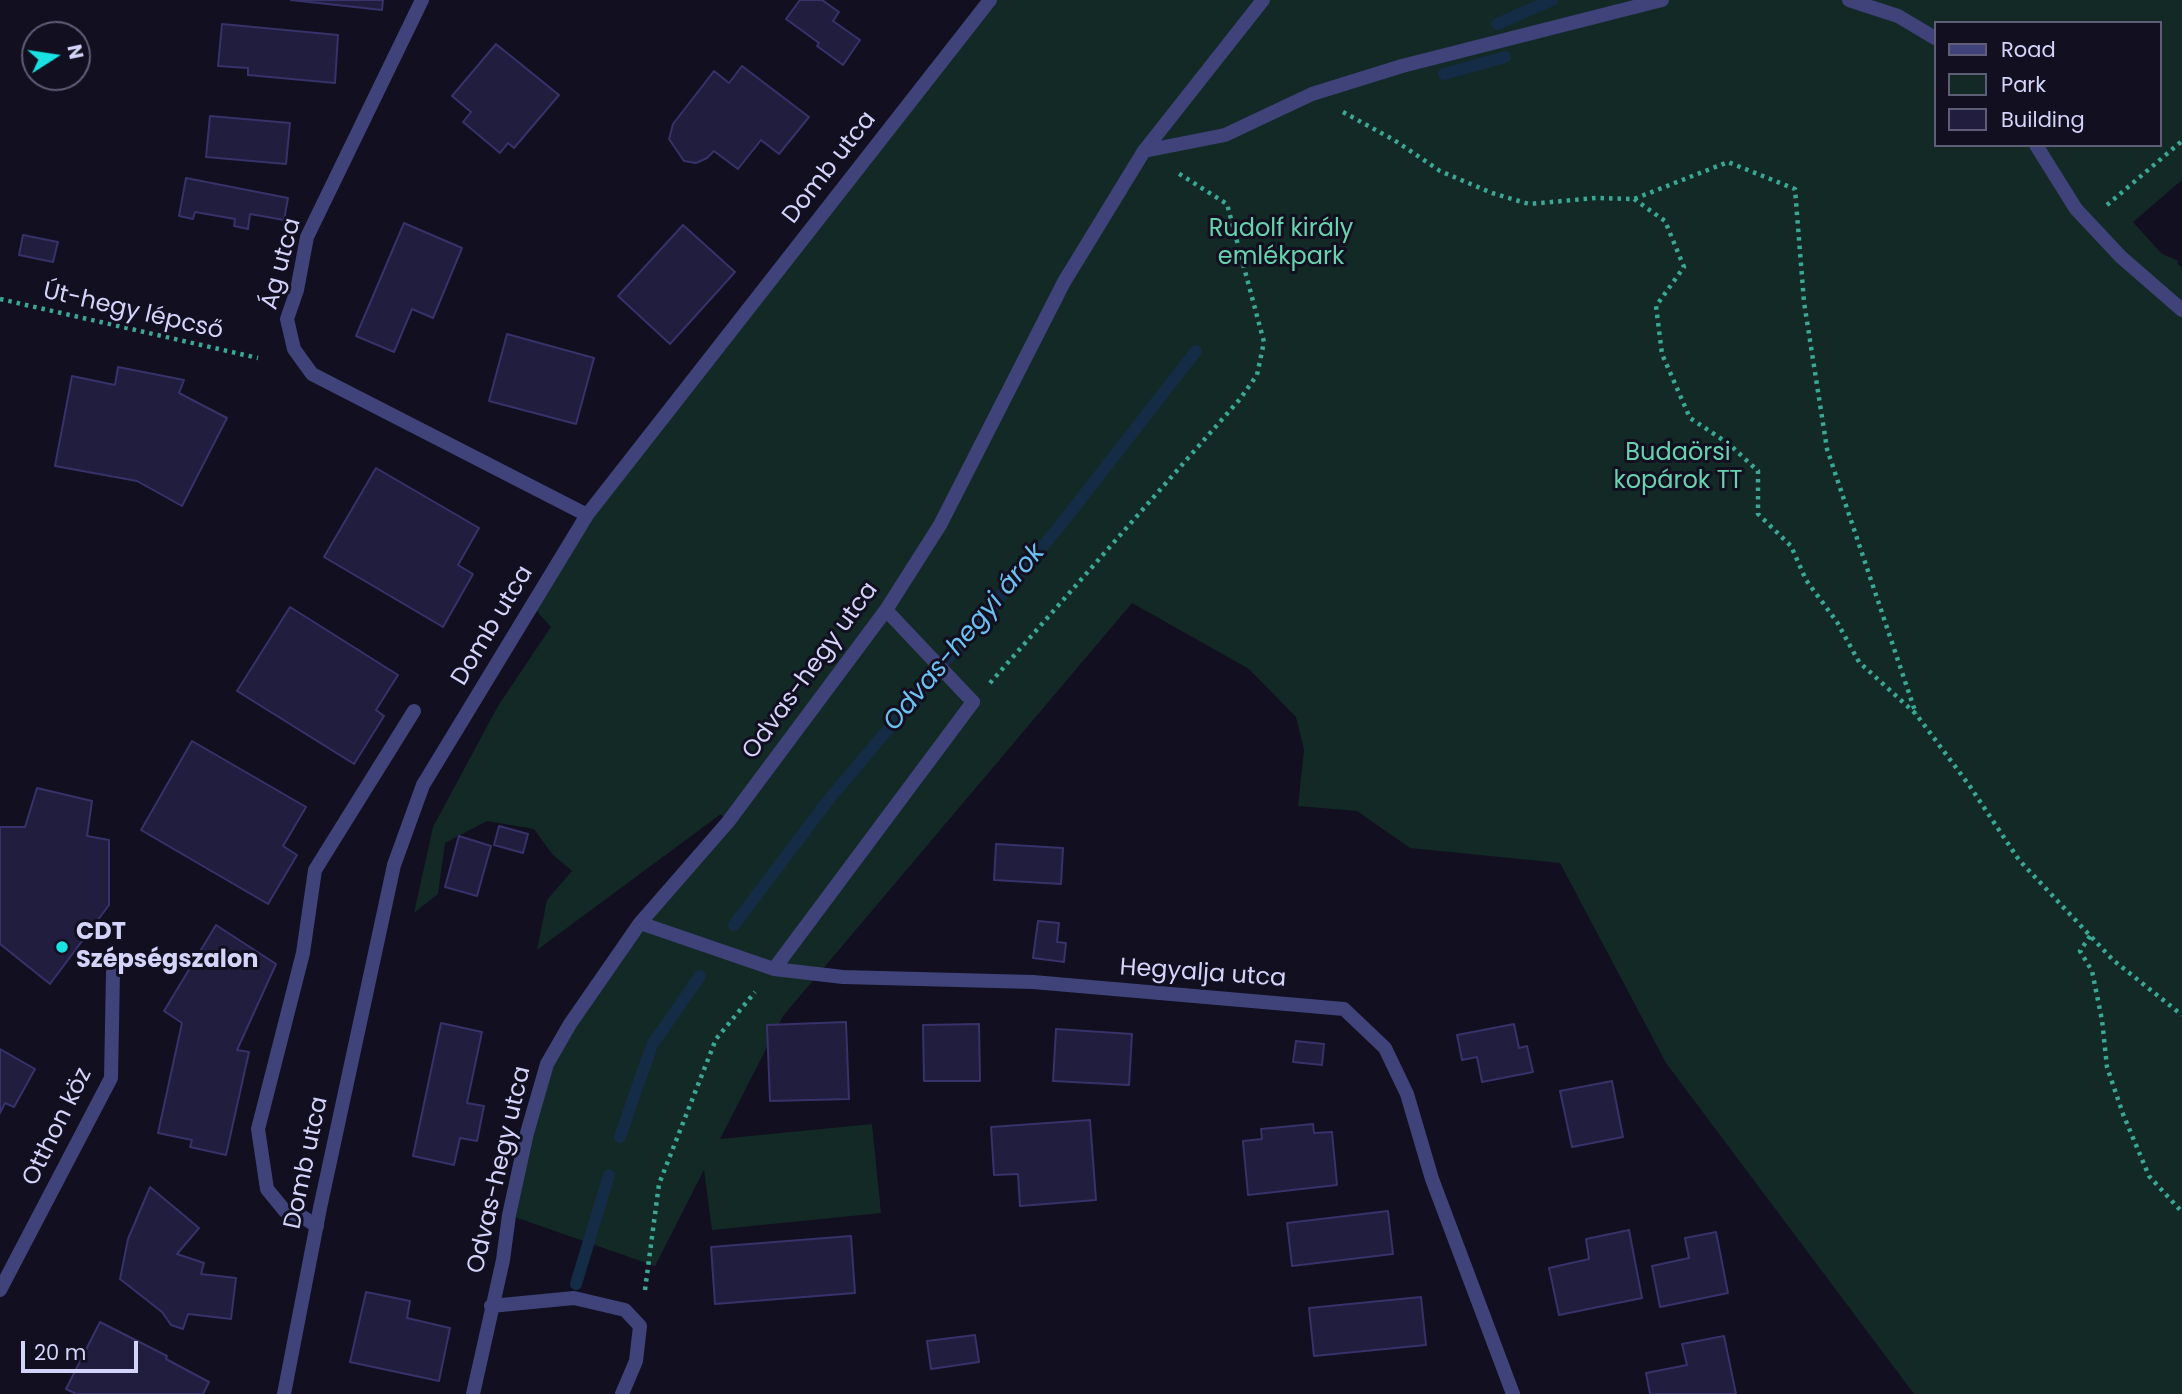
<!DOCTYPE html>
<meta charset="utf-8">
<style>
body{margin:0}
#map{position:relative;width:2182px;height:1394px;overflow:hidden;background:#110f20;font-family:Poppins,sans-serif}
canvas{display:block}
.legend{position:absolute;left:1934px;top:21px;width:228px;height:126px;box-sizing:border-box;background:#110f20;border:2px solid #5f5d77;margin:0;padding:9px 12px;list-style:none;font-size:21px;color:#d4d3fa}
.legend li{display:flex;align-items:center;gap:14px;height:35px}
.legend b{width:35px;border:2px solid #5f5d77}
.north{position:absolute;left:21px;top:21px;width:70px;height:70px;box-sizing:border-box;background:#110f20;border:2px solid #5f5d77;border-radius:50%;rotate:78deg;font-size:19px;font-weight:700;line-height:28px;text-align:center;color:#d4d3fa}
.north::after{content:'';display:block;margin:auto;width:24px;height:32px;background:#18e2e2;clip-path:polygon(50% 0,100% 100%,50% 72%,0 100%)}
.scale{position:absolute;left:21px;top:1341px;width:117px;height:32px;box-sizing:border-box;border:4px solid #d4d3fa;border-top:0;padding-left:9px;font-size:21px;line-height:24px;white-space:nowrap;color:#d4d3fa;-webkit-text-stroke:5px #110f20;paint-order:stroke}
</style>
<div id="map">
<canvas width="2182" height="1394"></canvas>
<ul class="legend">
<li><b style="height:9px;background:#3f437a"></b>Road</li>
<li><b style="height:19px;background:#132926"></b>Park</li>
<li><b style="height:19px;background:#211d3f"></b>Building</li>
</ul>
<div class="north">N</div>
<div class="scale">20 m</div>
</div>
<script>
const g = document.querySelector('canvas').getContext('2d');
g.lineJoin = 'round';
function fill(path, color) { g.fillStyle = color; g.fill(path, 'evenodd'); }
function trace(path, color, width, dash) { g.strokeStyle = color; g.lineWidth = width; g.lineCap = dash ? 'butt' : 'round'; g.setLineDash(dash || []); g.stroke(path); }
function write(font, color, halo, rows, align = 'center') {
  g.font = font + ' Poppins,sans-serif'; g.lineWidth = 6; g.setLineDash([]); g.textBaseline = 'middle'; g.strokeStyle = halo; g.fillStyle = color; for (const [text, x, y, turn = 0] of rows) {
    g.save(); g.translate(x, y); g.rotate((+turn || 0) * Math.PI / 180); g.textAlign = isNaN(turn) ? turn : align; if (halo) g.strokeText(text, 0, 0); g.fillText(text, 0, 0); g.restore();
  }
}
const green = new Path2D(`
 M984 0H2182V180L2133 222 2162 254 2179 261 2177 263 2182 268V1394H1914L1666 1063 1560 863 1410 848 1357 811 1298 806 1304 750 1296 717 1249 669 1132 603 783 1016 720 1139 872 1124 881 1213 712 1230 704 1170 655 1266 509 1215 527 1133 570 1024 728 822 721 814 537 950 547 900 572 871 552 854 534 829 487 821 445 843 438 894 414 913 433 827 498 706 551 627 532 606 587 515ZM1935 23H2159V145H1935Z`);
const stream = new Path2D(`
 M1497 24 1552 0
 M1444 74 1505 57
 M734 925 830 798 1059 527 1196 351
 M620 1137 652 1045 700 976
 M576 1284 609 1175`);
const building = new Path2D(`
 M291 0H383L382 10Z
 M800 0H822L839 12 833 21 860 40 843 65 817 46 819 43 786 19Z
 M222 24 338 35 335 83 248 75V68L218 66Z
 M496 44 559 95 514 148 508 143 500 153 463 122 471 112 452 96Z
 M742 66 809 117 779 154 761 140 738 169 714 151 707 158 696 163 684 161 669 139 673 124 714 71 729 83Z
 M210 116 290 123 286 164 206 157Z
 M186 178 288 198 284 220 250 214 248 229 234 226 235 219 195 212 193 219 179 216Z
 M404 223 462 248 433 318 412 309 394 352 356 336Z
 M683 225 735 272 670 344 618 296Z
 M23 235 58 242 53 262 19 255Z
 M507 334 594 358 576 424 489 401Z
 M118 367 184 380 179 393 227 418 182 506 137 481 55 466 72 376 115 385Z
 M376 468 479 528 458 565 473 574 443 627 324 557Z
 M290 607 398 675 376 710 384 716 354 764 237 691Z
 M192 741 306 807 283 846 297 855 268 904 141 830Z
 M37 788 92 801 87 836 109 840V905L50 984 0 944V827H25Z
 M499 826 528 834 523 853 494 845Z
 M459 836 491 846 477 896 445 887Z
 M996 844 1063 848 1061 884 994 880Z
 M1038 921 1059 923 1057 942 1066 943 1064 962 1033 958Z
 M216 925 276 964 237 1050 249 1052 226 1155 190 1147 192 1140 158 1133 182 1023 164 1011Z
 M846 1022 849 1099 770 1101 767 1025Z
 M441 1023 482 1032 467 1103 484 1106 477 1141 460 1138 454 1165 413 1156Z
 M979 1024 980 1081H924L923 1025Z
 M1514 1024 1519 1048 1527 1046 1533 1072 1482 1082 1477 1057 1462 1060 1457 1035Z
 M1056 1029 1132 1034 1129 1085 1053 1081Z
 M1296 1041 1324 1044 1322 1065 1293 1062Z
 M0 1049 35 1069 14 1107 5 1103 0 1113Z
 M1612 1081 1623 1137 1572 1147 1560 1091Z
 M1090 1120 1096 1200 1020 1206 1018 1174 994 1175 991 1127Z
 M1313 1124 1314 1133 1332 1132 1337 1185 1248 1195 1243 1141 1262 1139 1261 1129Z
 M150 1187 199 1228 177 1254 204 1263 201 1274 236 1278 231 1319 188 1314 183 1329 171 1325 162 1312 120 1279 128 1239Z
 M1388 1211 1393 1254 1292 1266 1287 1223Z
 M1629 1230 1642 1298 1559 1315 1549 1268 1589 1259 1586 1239Z
 M1716 1232 1728 1293 1660 1307 1652 1266 1689 1258 1685 1238Z
 M851 1236 855 1293 715 1304 711 1247Z
 M366 1292 410 1301 407 1318 450 1328 439 1381 350 1362Z
 M1421 1297 1426 1345 1314 1356 1309 1308Z
 M100 1322 167 1356 166 1359 209 1382 203 1394H76L66 1389Z
 M975 1335 979 1362 931 1369 927 1341Z
 M1724 1336 1736 1394H1650L1646 1373 1687 1365 1682 1344Z`);
const path = new Path2D(`
 M1343 112 1394 140 1440 171 1492 193 1529 204 1596 198 1634 199 1728 162 1795 189 1804 302 1827 449 1916 714
 M1634 199 1665 221 1684 267 1656 306 1662 354 1690 418 1729 444 1758 471V514L1791 546 1806 580 1837 622 1859 662 1916 714 1969 785 2019 860 2113 960 2182 1015
 M2107 205 2182 141
 M0 299 258 358
 M990 683 1240 399 1257 375 1264 342 1227 204 1178 173
 M2090 936 2080 951 2092 971 2102 1020 2107 1067 2123 1114 2149 1176 2182 1212
 M645 1290 659 1184 716 1039 755 992`);
const service = new Path2D(`
 M886 610 973 702
 M317 1226 301 1216 285 1211 267 1189 258 1129 303 953 315 870 414 711`);
const minor = new Path2D(`
 M422 0 307 237 297 290 287 319 294 349 312 374 587 515
 M1849 0 1898 16 1935 38
 M2036 145 2076 209 2121 257 2182 310
 M1144 151 1225 135 1312 94 1402 66 1662 0
 M640 923 774 969 843 977 1033 982 1344 1009 1385 1048 1407 1094 1432 1179 1513 1394
 M774 969 973 702
 M0 1290 111 1078 113 972
 M491 1306 574 1298 625 1310 640 1326 636 1361 622 1394
 M284 1394 320 1208 394 865 423 785 587 515 990 0
 M473 1394 503 1260 509 1215 527 1133 547 1064 570 1024 640 923 728 822 886 610 940 525 1064 282 1144 151 1263 0`);
const markers = [
 [62,947,7,"#18e2e2"]
];
const streetNames = [
 ["Domb utca",830,168,-52],
 ["Ág utca",282,264,-75],
 ["Út-hegy lépcső",133,312,13],
 ["Domb utca",493,626,-59],
 ["Odvas-hegy utca",811,671,-54],
 ["Hegyalja utca",1203,974,4],
 ["Otthon köz",58,1127,-64],
 ["Domb utca",307,1163,-78],
 ["Odvas-hegy utca",500,1170,-77]
];
const parkNames = [
 ["Rudolf király",1281,230],
 ["emlékpark",1281,258],
 ["Budaörsi",1678,454],
 ["kopárok TT",1678,482]
];
const poiNames = [
 ["CDT",76,933],
 ["Szépségszalon",76,961]
];
const waterNames = [
 ["Odvas-hegyi árok",965,638,-50]
];
fill(green, '#132926');
trace(stream, '#142c45', 12);
fill(building, '#211d3f');
trace(building, '#373269', 2);
trace(path, '#3ba795', 4.5, [3.5, 5]);
trace(service, '#3f437a', 14);
trace(minor, '#3f437a', 14);
for (const [x, y, r, color] of markers) { const dot = new Path2D(); dot.arc(x, y, r, 0, 2 * Math.PI); g.fillStyle = color; g.fill(dot); trace(dot, '#110f20', 2.5); }
write('24px', '#d4d3fa', '#110f20', streetNames);
write('24px', '#67d3ad', '#110f20', parkNames);
write('bold 24px', '#d4d3fa', '#110f20', poiNames, 'left');
write('italic 26px', '#6cc0f0', '#110f20', waterNames);
</script>
